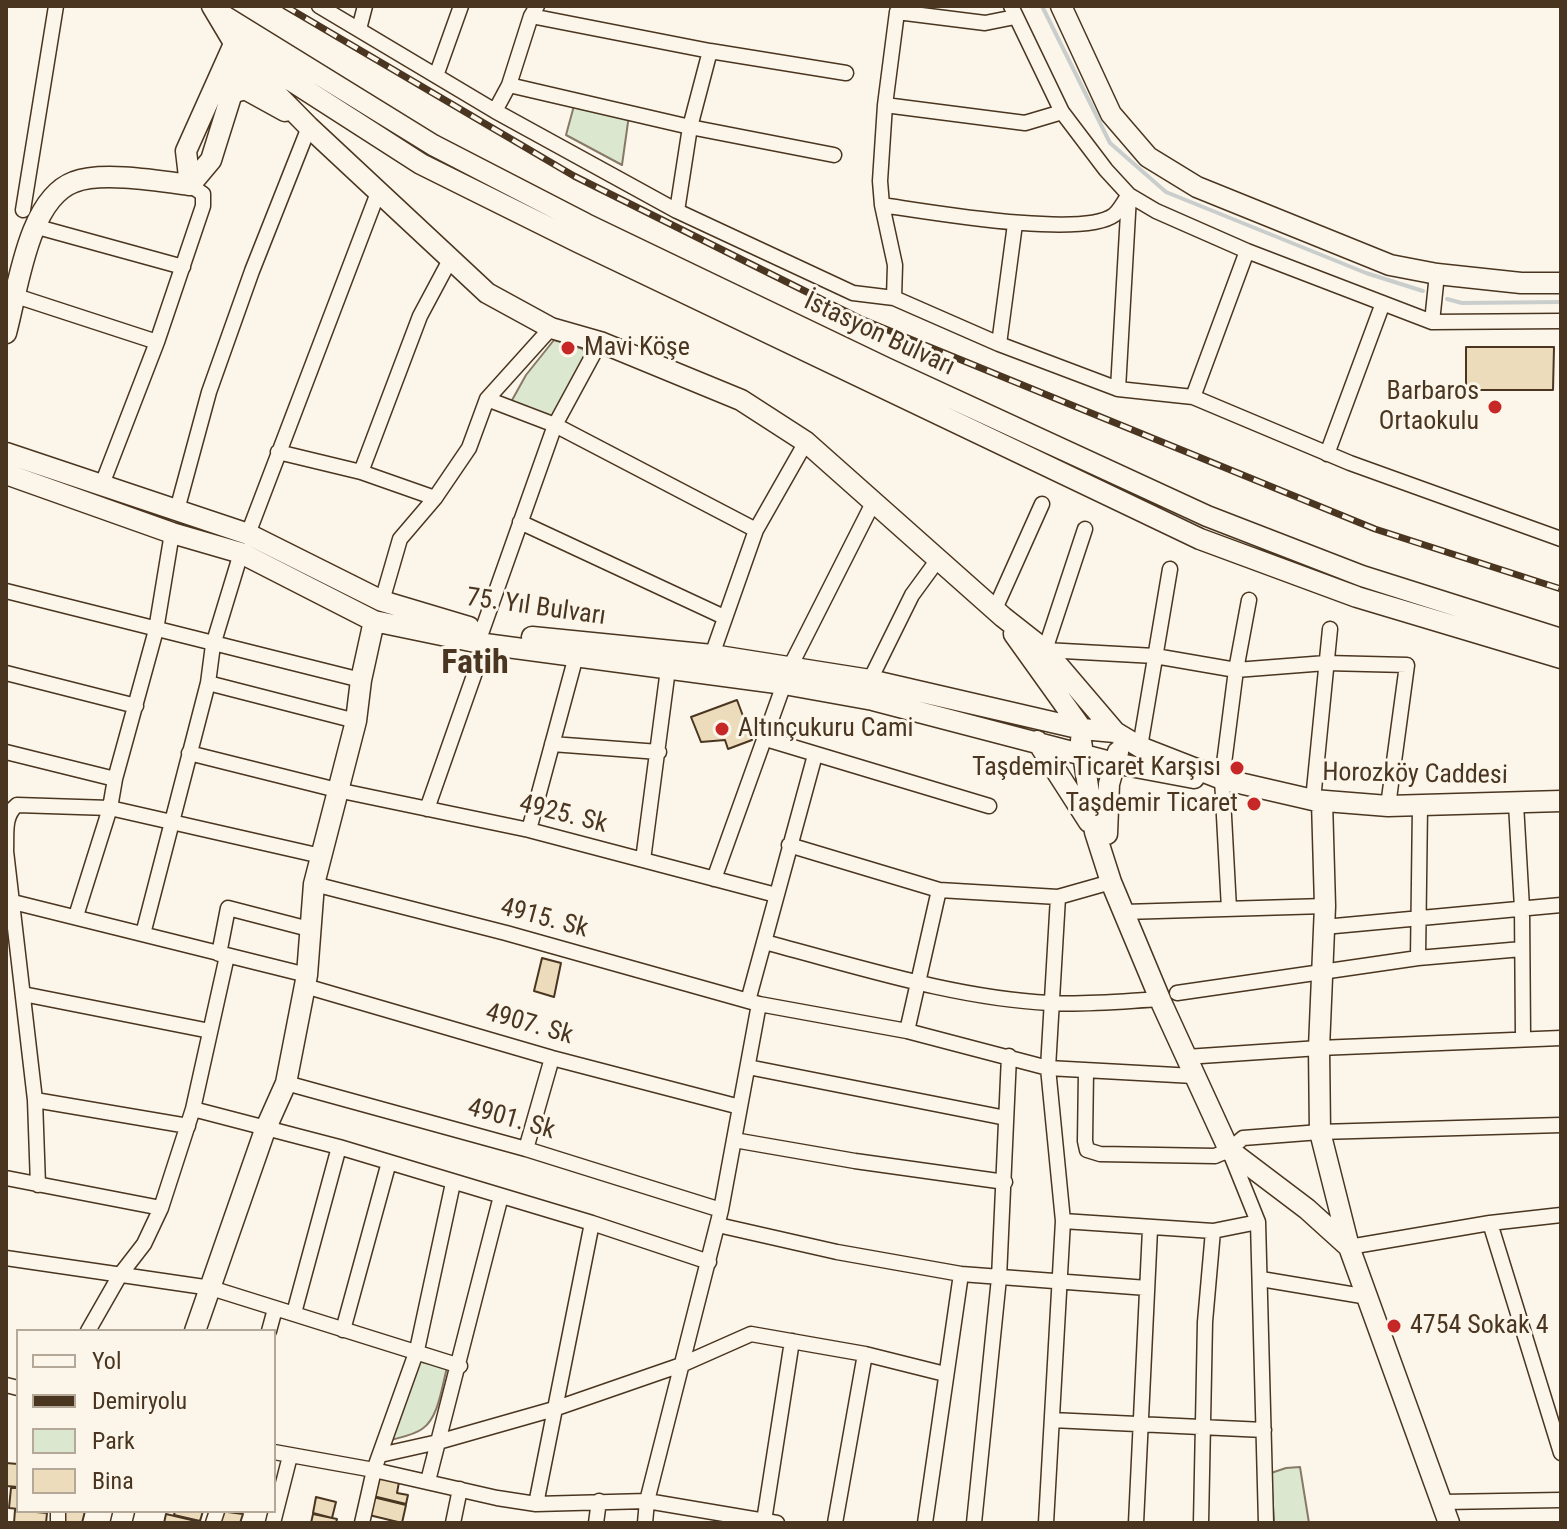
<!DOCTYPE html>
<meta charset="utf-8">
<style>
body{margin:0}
#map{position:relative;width:1567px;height:1529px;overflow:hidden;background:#fbf6e9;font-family:"Roboto Condensed",sans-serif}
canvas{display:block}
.frame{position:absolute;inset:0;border:8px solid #4a3520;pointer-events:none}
.legend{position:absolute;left:16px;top:1329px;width:260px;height:184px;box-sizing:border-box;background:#fbf6e9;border:2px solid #b4a999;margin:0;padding:10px 14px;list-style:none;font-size:24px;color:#4a3520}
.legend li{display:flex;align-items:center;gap:16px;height:40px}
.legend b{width:40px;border:2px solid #b4a999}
</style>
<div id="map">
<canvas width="1567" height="1529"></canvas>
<div class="frame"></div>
<ul class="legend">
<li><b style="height:10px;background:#fbf6e9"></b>Yol</li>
<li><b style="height:10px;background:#4a3520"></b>Demiryolu</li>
<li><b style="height:22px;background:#dce7d0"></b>Park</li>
<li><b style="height:22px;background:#ecdcbc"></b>Bina</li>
</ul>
</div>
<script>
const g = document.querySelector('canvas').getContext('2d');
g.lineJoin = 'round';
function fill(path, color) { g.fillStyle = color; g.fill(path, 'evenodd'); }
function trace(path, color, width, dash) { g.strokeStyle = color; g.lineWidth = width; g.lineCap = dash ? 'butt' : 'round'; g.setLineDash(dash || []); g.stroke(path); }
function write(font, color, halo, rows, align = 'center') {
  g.font = font + ' "Roboto Condensed",sans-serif'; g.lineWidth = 6; g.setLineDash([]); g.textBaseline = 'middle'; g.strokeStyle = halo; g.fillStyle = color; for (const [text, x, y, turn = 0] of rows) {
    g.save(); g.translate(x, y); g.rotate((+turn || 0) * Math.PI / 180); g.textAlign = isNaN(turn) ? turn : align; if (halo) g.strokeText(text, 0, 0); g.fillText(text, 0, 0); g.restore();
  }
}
const green = new Path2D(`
 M575 102 629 115 622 165 566 135Z
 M554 340 583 349 588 360 554 423 511 402 526 375Z
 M418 1361 447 1368C442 1385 439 1418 422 1429 414 1435 401 1437 391 1440Z
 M1300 1467 1309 1523H1274L1271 1473 1286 1468Z`);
const stream = new Path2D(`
 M1042 6 1110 143 1166 192 1366 273 1423 291
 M1447 299 1462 303 1561 302`);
const building = new Path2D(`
 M1466 347H1554L1553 390H1466Z
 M737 700 752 740 728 749 725 740 701 742 691 717Z
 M542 958 561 963 554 997 534 991Z
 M6 1463 18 1464V1487L6 1486Z
 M378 1477 399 1482 397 1493 408 1495 406 1504 373 1496Z
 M11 1488H18V1509L9 1508Z
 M316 1497 336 1502 332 1518 313 1513Z
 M373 1497 406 1505 402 1523 369 1515Z
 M15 1510 47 1513 46 1523H14Z
 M64 1511H85L82 1523H64Z
 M175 1511H203L200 1521 174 1515Z
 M220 1511 243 1514 240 1523H217Z
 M166 1514 200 1522V1523H164Z
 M313 1514 337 1519 336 1523H311Z`);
const street = new Path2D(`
 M319 6 495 111 677 211 853 293 894 298 895 265 882 205 880 181 885 105 897 12 985 23 1015 17
 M1011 6 1062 112 1106 170 1129 195 1156 211 1247 251 1432 322 1561 321
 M531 16 710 51 846 73
 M359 29 365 6
 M436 76 461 6
 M509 85 690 127 834 155
 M885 105 1025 123 1062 112
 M495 111 509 85 531 16 537 6
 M882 205C925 211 1082 239 1114 215 1120 210 1124 201 1129 195
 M23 210 56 6
 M677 211 690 127 710 51
 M34 226 183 267
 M16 296 157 342
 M894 298 999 344 1118 389 1193 397 1350 463 1561 539
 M1432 322 1437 274
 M999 344 1015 224
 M1118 389 1129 196
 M1193 397 1247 251
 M487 399 555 425 756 530
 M278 452 361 472 435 498
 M1327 454 1383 303
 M361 472 420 316 451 258
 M101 487 157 342 203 206V194L190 185
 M177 510 209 392 252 271 309 127
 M520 522 724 617
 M1085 529 1045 650 1155 656 1236 670 1326 663 1407 665 1388 806
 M248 534 379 190
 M6 591 361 680
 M382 601 400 539 435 498 469 448 487 399 551 328
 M995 609 1042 504
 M482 631 555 425 600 342
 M712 655 756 530 806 442
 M790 667 874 501
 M6 673 136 706
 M870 680 912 595 939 558
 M208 683 356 721
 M766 739 989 806
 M552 744 659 752
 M1140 747 1170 569
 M6 752 115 779
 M189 753 337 790 529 830 776 895
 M1313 800 1330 629
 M1516 804 1522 908 1523 1037
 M427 809 485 644
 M529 830 576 656
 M789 845 939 890 1058 897 1111 882
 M643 860 668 669
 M714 879 784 684
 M314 884 506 933 759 1004 907 1031 1048 1068 1194 1076
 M13 902 307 975
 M1229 909 1222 779 1236 670 1249 600
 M1124 912 1325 906
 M76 916 110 808 115 779 156 630 172 533
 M1324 927 1561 905
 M143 934 208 683 213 645 241 553
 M764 942C857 966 953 998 1050 1003 1086 1005 1124 1001 1160 999
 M219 954 228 908 309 929
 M1418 958 1420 806
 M305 986 552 1058 740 1107
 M1177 993 1418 958 1522 949
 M23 994 210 1031
 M748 1001 815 755
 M907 1031 939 890
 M1186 1057 1319 1048 1561 1038
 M748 1067 1006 1118
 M1086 1071 1085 1141 1087 1150 1100 1154 1215 1156 1229 1150 1243 1138 1320 1132 1561 1125
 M286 1083 526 1149 721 1210
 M35 1100 188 1126
 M193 1109 339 1147 592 1223 709 1262
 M734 1140 855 1161 1005 1182
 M526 1149 552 1058
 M1229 1150 1258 1222 1266 1523
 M6 1178 161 1208
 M38 1185 35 1100 6 851C7 835 3 816 17 805L110 808 321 856
 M1063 1221 1213 1231 1258 1222
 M1490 1223 1561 1453
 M718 1225 837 1252 961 1274 1147 1288
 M1349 1247 1490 1223 1561 1215
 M6 1258 211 1288 460 1366
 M1261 1279 1368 1297
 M294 1313 339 1147
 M343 1330 389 1162
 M88 1331 120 1275 144 1244 161 1208 193 1109 227 956
 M269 1331 275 1309
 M6 1385 18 1388
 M1052 1420 1264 1430
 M274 1452 374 1470 497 1498 536 1504 647 1501 777 1523
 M380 1455 438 1442 554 1409 681 1365 751 1334 865 1354 945 1374
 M428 1481 501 1196
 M1443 1502 1561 1500
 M536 1504 592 1223
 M764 1521 792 1341
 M58 1523V1511
 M213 1523 217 1511
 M273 1523 290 1456
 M362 1523 374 1470 417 1350 453 1183
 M453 1523 460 1489
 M596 1523 599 1501
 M645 1523 647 1501 721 1210 759 1004
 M835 1523 865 1354
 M925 1523 961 1274
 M974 1523 999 1278 1009 1056
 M1046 1523 1063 1221 1048 1068 1058 897
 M1136 1523 1150 1229
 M1201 1523 1205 1322 1213 1231`);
const secondary = new Path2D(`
 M212 6 246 63 309 127 487 293 551 328 600 342 741 400 806 442 1003 617 1045 650 1115 732 1140 747 1222 779 1313 800 1388 806 1561 801
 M1061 6 1111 114 1148 157 1197 187 1390 265 1437 274 1521 283H1561
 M216 11 433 145 586 224 886 368 1207 516 1362 576 1561 639
 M242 49 421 164 578 242 1200 539 1357 597 1561 658
 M232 93 245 89 285 111
 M190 185 186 151 234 44
 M190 185 211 160 232 93 246 63
 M6 333C18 289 28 199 74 182 101 171 160 181 190 185
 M6 453 248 534 382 601 469 627
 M6 474 172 533 241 553 374 621 485 644 784 684 873 700 1114 763 1194 778
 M1014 634 1082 729 1081 741 1095 832 1111 882 1162 1004 1229 1150 1307 1209 1349 1247 1449 1523
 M532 637 712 655 870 680 1082 729 1115 732
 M1037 741 1089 822
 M1322 801 1325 906 1319 1048 1320 1132 1349 1247
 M1107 834 1109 784 1118 752
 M195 1331 265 1130 286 1083 307 975 314 884 356 721 361 680 374 621
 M121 1523 124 1511`);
const rail = new Path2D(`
 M285 6 574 176 861 319 1375 529 1561 589`);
const markers = [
 [568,348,8,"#c62828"],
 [1495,407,8,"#c62828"],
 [722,729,8,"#c62828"],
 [1237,768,8,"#c62828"],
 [1254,804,8,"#c62828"],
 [1394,1326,8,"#c62828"]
];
const streetNames = [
 ["İstasyon Bulvarı",879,335,25],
 ["75. Yıl Bulvarı",536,608,8],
 ["Horozköy Caddesi",1415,775,1],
 ["4925. Sk",563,815,14],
 ["4915. Sk",544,919,15],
 ["4907. Sk",529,1025,16],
 ["4901. Sk",511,1120,16]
];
const poiNames = [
 ["Mavi Köşe",584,348],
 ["Barbaros",1479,392,"right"],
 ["Ortaokulu",1479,422,"right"],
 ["Altınçukuru Cami",738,729],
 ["Taşdemir Ticaret Karşısı",1221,768,"right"],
 ["Taşdemir Ticaret",1238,804,"right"],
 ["4754 Sokak 4",1410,1326]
];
const districtNames = [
 ["Fatih",475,664]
];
fill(green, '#dce7d0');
trace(green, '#887966', 2);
trace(stream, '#c9cecd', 4);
fill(building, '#ecdcbc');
trace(building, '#4a3520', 2);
trace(street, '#4a3520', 17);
trace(secondary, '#4a3520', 23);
trace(street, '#fbf6e9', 14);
trace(secondary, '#fbf6e9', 20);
trace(rail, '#4a3520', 7);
trace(rail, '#fbf6e9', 4, [12]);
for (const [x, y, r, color] of markers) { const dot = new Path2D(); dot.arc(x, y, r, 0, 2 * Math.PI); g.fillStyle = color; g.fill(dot); trace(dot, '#fbf6e9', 3); }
write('26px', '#4a3520', '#fbf6e9', streetNames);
write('26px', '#4a3520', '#fbf6e9', poiNames, 'left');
write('bold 34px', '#4a3520', '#fbf6e9', districtNames);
</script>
